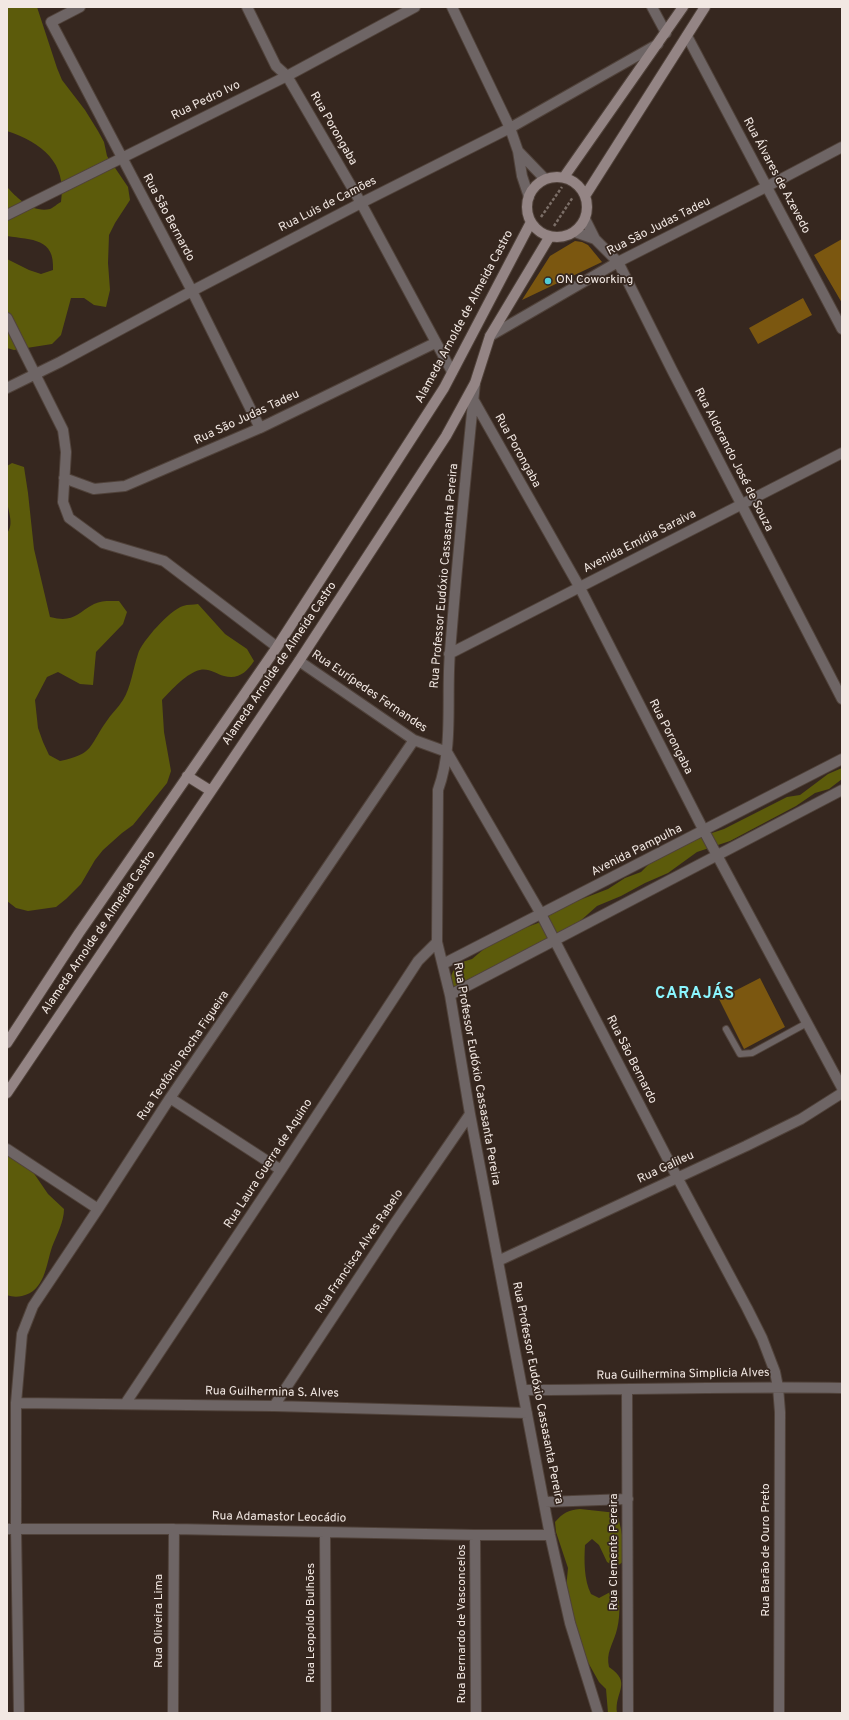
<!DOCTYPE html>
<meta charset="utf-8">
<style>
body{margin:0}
#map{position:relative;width:849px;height:1720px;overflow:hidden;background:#36271f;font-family:Overpass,sans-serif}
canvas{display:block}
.frame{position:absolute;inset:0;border:8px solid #f2e8e3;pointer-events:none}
</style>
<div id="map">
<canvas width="849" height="1720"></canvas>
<div class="frame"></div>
</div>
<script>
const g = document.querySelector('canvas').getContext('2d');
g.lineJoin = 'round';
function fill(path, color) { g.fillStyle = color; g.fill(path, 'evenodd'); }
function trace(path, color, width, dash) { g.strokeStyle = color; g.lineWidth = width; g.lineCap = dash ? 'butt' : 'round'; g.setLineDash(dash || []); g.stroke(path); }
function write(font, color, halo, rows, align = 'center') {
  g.font = font + ' Overpass,sans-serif'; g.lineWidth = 3.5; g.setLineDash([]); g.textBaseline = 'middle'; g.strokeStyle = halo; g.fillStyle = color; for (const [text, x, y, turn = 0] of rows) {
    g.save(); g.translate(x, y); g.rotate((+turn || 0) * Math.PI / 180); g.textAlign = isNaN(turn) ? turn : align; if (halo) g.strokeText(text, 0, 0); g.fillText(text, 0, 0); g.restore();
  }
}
const forest = new Path2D(`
 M7 7H37L57 68 62 80 85 110 98 131 104 142 107 156 128 187 130 200 115 223 109 235 108 263 110 290 106 307 94 305 84 298H71L61 335 52 344 14 350 7 348V259L29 270 41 274 53 270C55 238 32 240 7 236V187C17 198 32 213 50 209 53 208 57 204 61 202 67 162 42 143 7 131Z
 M12 463 24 467 28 493 34 549 50 617C73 623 76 614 94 604 102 600 111 601 119 601L127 612 123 624 96 652 93 685 80 684 58 672 47 677 35 700 38 728 43 742 49 755 60 761C94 754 89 746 106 722 111 714 118 708 123 700 131 687 133 669 138 654 142 641 170 610 183 606 188 604 193 605 198 604L225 634 247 649 254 661C247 672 238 680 224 676 216 674 209 668 200 670 188 672 171 690 162 700L164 732 171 771 167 783 133 825 122 833 103 850 95 860 81 884 66 899 56 907 28 911 16 908 7 901V533C15 524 7 509 7 499 7 488 7 477 7 466Z
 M842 768V779L829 789 815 793 796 806 730 841 697 852 668 873 645 883 621 896 597 906 578 923 566 931 546 939 458 987 450 986 449 981 456 964 472 959 497 938 538 923C545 919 549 912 556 909L608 889 625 878 641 872 650 863 685 842 724 829 787 797 800 795 828 774Z
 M7 1154 33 1172 48 1194 64 1209C64 1222 57 1234 52 1247 46 1265 45 1291 22 1296 17 1297 12 1297 7 1295Z
 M580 1509 617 1513C621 1528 625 1545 624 1561L616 1567 607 1562 599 1545 592 1539 585 1545C584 1561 584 1580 591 1594L599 1598 616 1589C621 1602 620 1620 616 1633 612 1646 606 1653 609 1667 633 1683 614 1692 617 1713H608L606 1689 599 1682 580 1648 566 1589 568 1568 556 1532 555 1522C563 1513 568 1510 580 1509Z`);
const building = new Path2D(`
 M842 239V303L814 255Z
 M575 241 582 242 588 245 602 262 522 300 550 256Z
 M803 298 812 315 758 344 749 328Z
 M760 978 785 1027 744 1049 719 999Z`);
const path = new Path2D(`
 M541 217 562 187
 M554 226 573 197`);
const service = new Path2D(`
 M726 1029 740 1054 752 1053 807 1023`);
const minor = new Path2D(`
 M80 7 51 22 192 291 260 428
 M247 7 276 66 287 76 361 203 452 372
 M452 7 510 128 518 151 522 176 529 197
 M652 7 666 33
 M687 36 842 329
 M518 151 545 179
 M7 215 287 76 415 7
 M585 219 595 239 618 262 672 370 842 699
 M575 232 595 239
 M7 318 63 430 66 452 63 502 69 518 103 543 164 561 277 647
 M490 336 618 262 766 187 842 147
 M475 383C466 472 457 562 450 652 446 698 454 746 438 790L437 942 450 995 470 1114 550 1535 570 1623 598 1713
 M7 388 60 362 192 291 361 203 510 128 658 44
 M473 399 580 588 704 831 842 1088
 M64 478 94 489 125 486 260 428 435 343
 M449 654 842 453
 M299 661 414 740 447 752 541 914 677 1177 747 1308 762 1338 775 1372 778 1387 780 1412 779 1713
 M443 964 842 759
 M450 995 842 790
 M170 1098 281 1170
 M7 1149 98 1209
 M498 1261 746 1146 801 1119 842 1093
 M524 1390C630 1390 736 1386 842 1388
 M627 1390 628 1713
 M16 1403 274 1406 527 1413
 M125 1404 281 1170 418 961 437 942
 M274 1406 395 1223 470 1114
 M545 1502 628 1499
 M7 1529H174L475 1535H550
 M325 1533 326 1713
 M475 1535 476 1713
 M19 1713 16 1529V1403L22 1334 33 1306 98 1209 170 1098 414 740
 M173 1713 174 1529`);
const secondary = new Path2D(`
 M527 207a30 30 0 1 1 60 0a30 30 0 1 1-60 0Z
 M564 177 683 7
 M585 196 705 7
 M187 776 211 791
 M7 1043 79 933 277 647 444 388 531 222
 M7 1093 299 661 446 436 475 383 490 336 550 236`);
const markers = [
 [548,281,4,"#51ccd5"]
];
const streetNames = [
 ["Rua Pedro Ivo",206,101,-26],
 ["Rua Porongaba",333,129,60],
 ["Rua Álvares de Azevedo",776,176,62],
 ["Rua Luis de Camões",328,205,-27],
 ["Rua São Bernardo",168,218,62],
 ["Rua São Judas Tadeu",659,227,-27],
 ["Alameda Arnolde de Almeida Castro",465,317,-62],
 ["Rua São Judas Tadeu",247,418,-25],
 ["Rua Porongaba",517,451,61],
 ["Rua Aldorando José de Souza",733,460,63],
 ["Avenida Emídia Saraiva",640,542,-27],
 ["Rua Professor Eudóxio Cassasanta Pereira",445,576,-85],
 ["Alameda Arnolde de Almeida Castro",280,664,-56],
 ["Rua Eurípedes Fernandes",369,692,34],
 ["Rua Porongaba",670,737,63],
 ["Avenida Pampulha",637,851,-27],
 ["Alameda Arnolde de Almeida Castro",99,933,-56],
 ["Rua Teotônio Rocha Figueira",184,1056,-56],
 ["Rua São Bernardo",631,1060,63],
 ["Rua Professor Eudóxio Cassasanta Pereira",476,1074,80],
 ["Rua Laura Guerra de Aquino",269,1164,-57],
 ["Rua Galileu",666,1168,-25],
 ["Rua Francisca Alves Rabelo",360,1252,-56],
 ["Rua Guilhermina Simplicia Alves",683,1375,-1],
 ["Rua Guilhermina S. Alves",272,1393,1],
 ["Rua Professor Eudóxio Cassasanta Pereira",537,1393,79],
 ["Rua Adamastor Leocádio",279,1518,1],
 ["Rua Barão de Ouro Preto",767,1550,-90],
 ["Rua Clemente Pereira",615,1552,-90],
 ["Rua Oliveira Lima",160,1621,-90],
 ["Rua Leopoldo Bulhões",312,1623,-90],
 ["Rua Bernardo de Vasconcelos",463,1624,-90]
];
const poiNames = [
 ["ON Coworking",556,281]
];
const districtNames = [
 ["CARAJÁS",695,995]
];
fill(forest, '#5c5b0b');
fill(building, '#7b5710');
trace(service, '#50423a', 8);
trace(minor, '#50423a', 12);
trace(secondary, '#50423a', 12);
trace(path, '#7b6e67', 2.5, [3, 2]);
trace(service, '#6e6565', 6);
trace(minor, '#6e6565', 10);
trace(secondary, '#948585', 10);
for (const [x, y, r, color] of markers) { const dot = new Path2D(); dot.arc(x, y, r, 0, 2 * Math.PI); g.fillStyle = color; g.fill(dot); trace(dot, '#36271f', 1.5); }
write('12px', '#f2e8e3', '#36271f', streetNames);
write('12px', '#f2e8e3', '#36271f', poiNames, 'left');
g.letterSpacing = '1px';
write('bold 16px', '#8bf6ff', '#36271f', districtNames);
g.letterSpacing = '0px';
</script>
